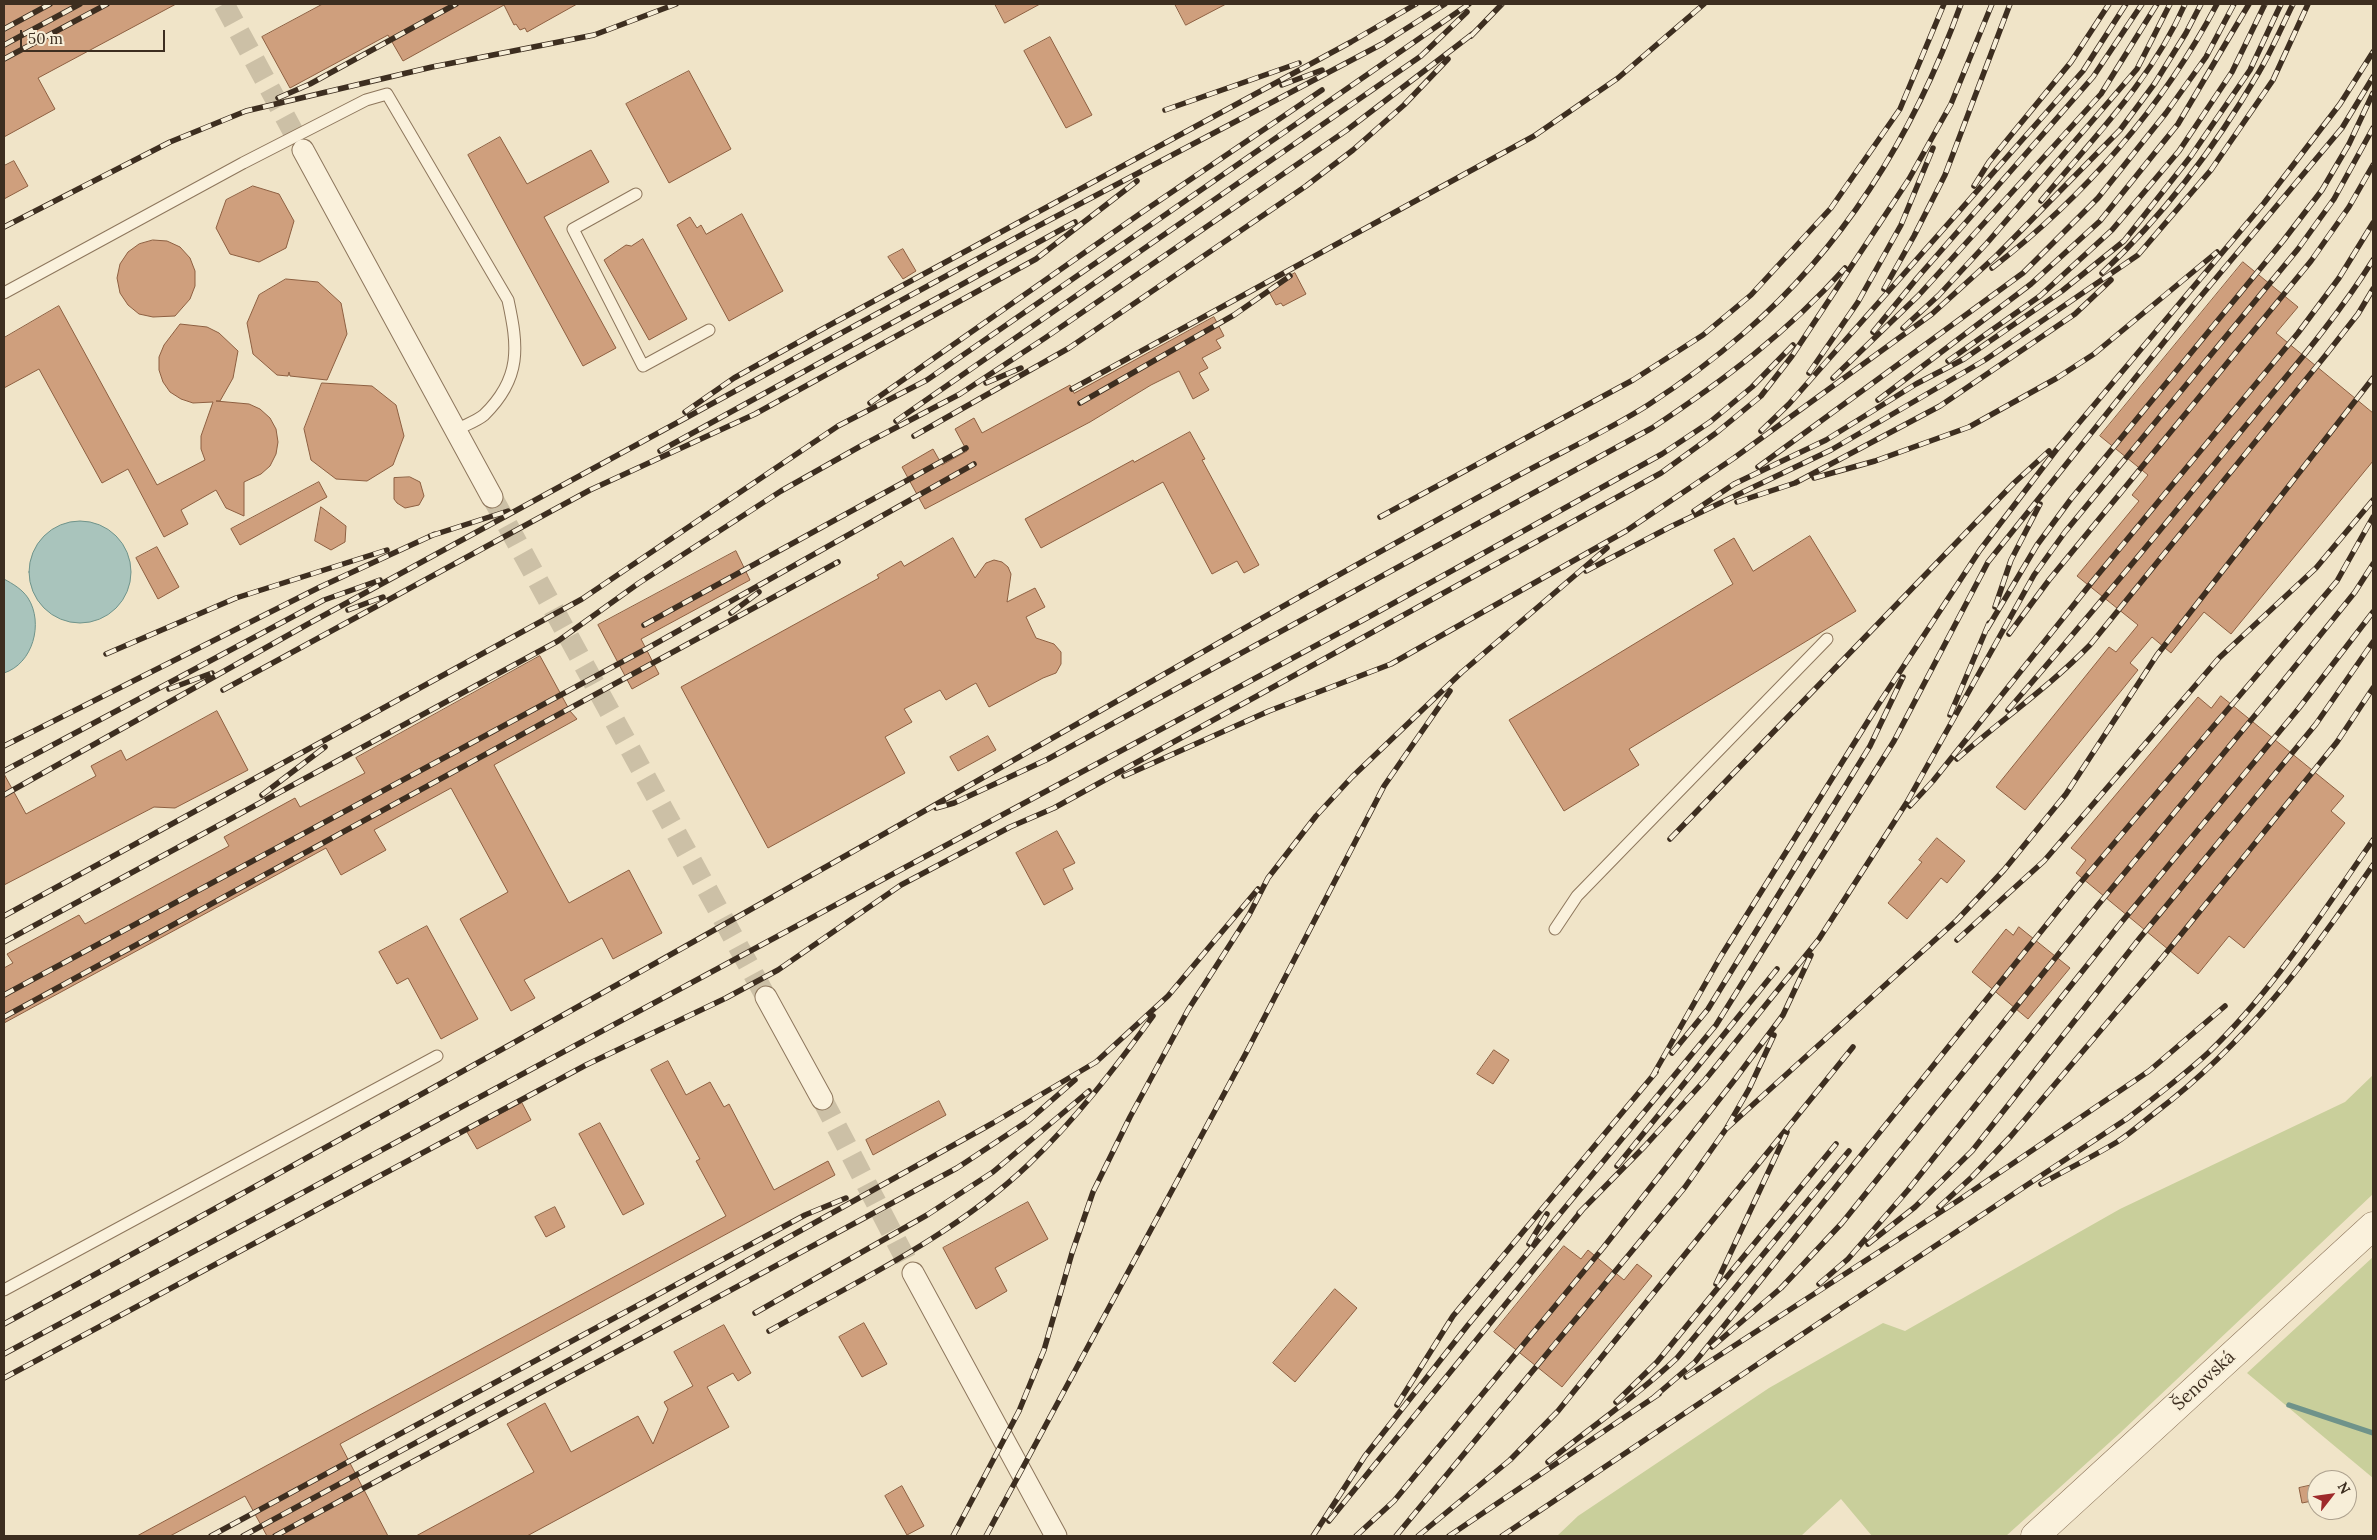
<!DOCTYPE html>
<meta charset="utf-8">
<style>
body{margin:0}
#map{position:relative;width:2377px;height:1540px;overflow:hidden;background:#f0e4c8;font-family:Lora,serif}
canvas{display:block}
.frame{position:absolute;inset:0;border:5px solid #3d2e20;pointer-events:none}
.north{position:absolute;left:2307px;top:1470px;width:50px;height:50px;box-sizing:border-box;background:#f7eed8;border:1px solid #ada18e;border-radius:50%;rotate:60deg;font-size:14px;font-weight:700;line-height:20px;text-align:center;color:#3d2e20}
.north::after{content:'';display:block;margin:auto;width:18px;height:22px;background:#9e2a2b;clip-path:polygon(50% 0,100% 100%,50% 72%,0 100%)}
.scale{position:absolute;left:20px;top:30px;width:145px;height:22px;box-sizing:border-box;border:2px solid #3d2e20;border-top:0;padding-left:6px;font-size:15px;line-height:18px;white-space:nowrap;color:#3d2e20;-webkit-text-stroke:4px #f7eed8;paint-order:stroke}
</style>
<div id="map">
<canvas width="2377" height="1540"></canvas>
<div class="frame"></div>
<div class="north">N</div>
<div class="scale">50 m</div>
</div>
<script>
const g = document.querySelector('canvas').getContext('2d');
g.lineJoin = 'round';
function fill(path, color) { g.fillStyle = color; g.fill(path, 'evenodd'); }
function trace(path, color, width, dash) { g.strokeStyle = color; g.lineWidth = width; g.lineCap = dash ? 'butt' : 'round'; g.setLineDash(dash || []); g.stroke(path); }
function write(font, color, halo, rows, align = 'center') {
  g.font = font + ' Lora,serif'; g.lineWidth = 4; g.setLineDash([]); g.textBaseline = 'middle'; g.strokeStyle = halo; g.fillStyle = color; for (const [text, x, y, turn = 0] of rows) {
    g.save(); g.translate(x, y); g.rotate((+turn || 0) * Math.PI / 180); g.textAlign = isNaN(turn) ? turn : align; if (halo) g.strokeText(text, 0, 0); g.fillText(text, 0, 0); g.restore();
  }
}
const green = new Path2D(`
 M2373 1075V1194L2120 1433 2006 1536H1872L1841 1499 1801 1536H1557L1578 1516 1769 1388 1883 1323 1905 1331 2120 1209 2345 1102Z
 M2373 1257V1478L2247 1373Z`);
const water = new Path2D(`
 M29 572a51 51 0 1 1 102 0a51 51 0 1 1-102 0Z
 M4 579C13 584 22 589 28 598 44 623 33 664 4 673Z`);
const stream = new Path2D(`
 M2289 1405 2373 1433`);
const building = new Path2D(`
 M4 4H176L38 78 55 109 4 137Z
 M323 4H577L527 32 525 28 520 30 516 24 514 25 504 5 403 61 388 35 290 88 262 37Z
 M995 4H1040L1005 23Z
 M1175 4H1226L1186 25Z
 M1050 37 1092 115 1066 128 1024 51Z
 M689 71 731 149 669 183 626 104Z
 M500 137 527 184 591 150 609 182 544 217 616 348 583 366 468 155Z
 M14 161 28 186 4 199V166Z
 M253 186 279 194 294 221 286 248 259 262 230 254 216 228 226 200Z
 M742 214 783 291 729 321 677 225 690 217 697 228 701 225 706 234Z
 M643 239 687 319 649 340 604 260 626 245 631 246Z
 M153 240 167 241 180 247 190 258 195 271V286L190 299 175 316 153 317 139 314 128 305 120 293 117 278 120 264 128 252 139 244Z
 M903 249 916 271 903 279 888 257Z
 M2243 262 2298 307 2276 333 2373 413V461L2231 634 2204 612 2171 653 2152 637 2130 663 2138 670 2025 810 1996 787 2109 647 2116 652 2138 625 2077 576 2139 501 2132 495 2148 475 2100 436Z
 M1295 273 1306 294 1283 306 1281 303 1276 305 1269 292 1274 289 1272 286Z
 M286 279 318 282 341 303 347 334 327 380 290 376 289 372 288 376 277 375 253 354 247 323 259 295Z
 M59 306 157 485 205 460 201 449V436L213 402 193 403 181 399 170 392 163 382 159 370V357L164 345 180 324 207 327 219 333 238 351 233 378 220 401H216L249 404 260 409 270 418 276 429 278 442 276 454 270 466 261 474 244 482V516L226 508 216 490 181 510 188 524 164 537 128 469 102 483 39 369 4 388V338Z
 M1214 317 1224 336 1216 340 1221 348 1202 358 1208 368 1199 373 1209 390 1193 399 1179 371 1151 385 1090 422 925 509 902 467 933 449 942 465 967 451 955 429 974 418 982 433 1070 385 1074 393Z
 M322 383 372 386 396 405 404 436 393 465 367 481 336 479 311 460 304 429Z
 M1190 432 1205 459 1202 460 1259 565 1244 573 1237 561 1212 574 1163 482 1041 548 1025 519 1133 460 1134 462Z
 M410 477 420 482 424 496 419 505 405 508 397 503 394 499V478Z
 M319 482 327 497 240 545 231 529Z
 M321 507 346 526 345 542 331 550 315 541Z
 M1810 536 1856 611 1629 749 1639 765 1564 811 1509 720 1733 584 1714 550 1734 538 1753 571Z
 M953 538 975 578 986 563 994 560 1002 562 1008 567 1011 574 1007 602 1035 588 1045 607 1026 617 1036 638 1054 644 1061 652V664L1056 673 1043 678 989 707 976 683 946 700 940 690 904 709 912 722 885 737 905 773 768 848 681 687 879 578 877 575 901 561 904 566Z
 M157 547 179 587 158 599 136 558Z
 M736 551 750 580 641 639 659 674 632 689 598 625Z
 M540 656 570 711 577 719 494 765 569 903 629 870 662 933 613 959 602 938 524 980 535 998 511 1011 460 919 508 892 451 788 374 830 386 850 341 875 326 848 4 1023V968L13 963 7 954 79 915 85 924 229 846 224 837 295 798 300 807 365 773 356 758Z
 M2221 696 2344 796 2331 811 2345 823 2244 948 2229 936 2198 974 2076 873 2086 860 2071 848 2198 697 2211 708Z
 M217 711 248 770 175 808 154 807 4 885V774L26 814 96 776 91 766 121 750 126 760Z
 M988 736 996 750 958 771 950 757Z
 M1057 831 1075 863 1063 869 1073 889 1044 905 1016 853Z
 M1937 838 1965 861 1947 883 1941 878 1907 919 1888 903 1922 862 1919 860Z
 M427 926 478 1019 441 1039 408 978 397 984 379 952Z
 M2019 927 2070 968 2028 1019 1972 972 2006 929 2013 935Z
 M1494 1050 1509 1060 1493 1084 1477 1074Z
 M668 1061 686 1095 710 1082 724 1107 729 1104 774 1190 828 1161 835 1175 340 1444 388 1536H267L245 1496 170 1536H137L726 1216 696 1161 700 1159 651 1070Z
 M939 1101 946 1115 873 1155 866 1140Z
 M522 1103 531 1120 477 1149 467 1132Z
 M600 1123 644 1204 623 1215 579 1134Z
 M1028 1202 1048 1239 995 1268 1007 1291 976 1309 943 1248Z
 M555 1207 565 1227 546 1237 535 1217Z
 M1564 1246 1581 1259 1588 1250 1624 1280 1637 1264 1652 1276 1562 1387 1494 1332Z
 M1335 1289 1357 1308 1295 1382 1273 1363Z
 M864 1323 887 1364 862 1377 839 1337Z
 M724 1325 751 1373 738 1381 733 1373 707 1387 729 1427 527 1536H416L534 1472 507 1424 545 1403 571 1452 638 1416 653 1444 668 1409 664 1402 693 1386 674 1352Z
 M2317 1484V1500L2302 1503 2299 1488Z
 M902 1486 924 1526 907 1535 885 1496Z`);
const minorTunnel = new Path2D(`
 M224 4 303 150
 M492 497 766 997
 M822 1099 913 1273`);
const service = new Path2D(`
 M636 194 573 229 643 366 709 330
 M4 293 243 163 366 100 387 94 508 300C518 346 522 378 484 415 477 421 465 425 456 430
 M1555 929 1577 896 1827 639
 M4 1290 437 1056`);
const minor = new Path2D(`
 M303 150 492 497
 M766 997 822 1099
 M913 1273 1056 1536`);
const tertiary = new Path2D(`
 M2035 1536 2373 1226`);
const rail = new Path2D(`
 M4 29 50 4
 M1471 36 1502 4
 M4 45 80 4
 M4 59 107 4
 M1282 85 1322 70
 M278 98 310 84 456 4
 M1165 110 1299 63
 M1974 186 1989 162 2071 62 2109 4
 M2041 201C2094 137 2151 81 2185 4
 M4 227 170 142 246 111 432 67 594 35 676 4
 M1992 268C2084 197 2163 107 2217 4
 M2102 273C2164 215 2216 146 2259 72 2272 50 2282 26 2293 4
 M1884 289 1914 236 1945 175 2010 4
 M1903 328 1939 295 1987 243 2137 69 2170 4
 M1873 332 1918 277 2093 77 2142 4
 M1948 361 2040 296 2112 230 2179 151 2232 72 2265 4
 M1809 373 1858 302 1901 225 1933 148
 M1833 378 1918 296 2101 94 2157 4
 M986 383 1021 368
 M1072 389 1534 136 1618 78 1704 4
 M1878 400 2031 284 2100 221 2178 124 2249 4
 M870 403 1141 213 1322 90
 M1080 403 1234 315 1290 276
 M685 412 734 378 815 333 1351 42 1416 4
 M896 421 1421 56 1467 12
 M1761 431 1789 404 2083 71 2126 4
 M914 436 1069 348 1306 186 1353 150 1404 105 1448 59
 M660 451 1075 222
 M1758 467 2023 273 2098 198 2166 113 2206 57 2234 4
 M1814 478 1875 461 1969 427 2057 378 2094 354 2217 252
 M1737 502 1795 483 1940 406 2075 314 2111 280
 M1694 511 1734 484 1826 440 1916 384 1964 359 2062 291 2124 241 2191 156 2250 70 2281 4
 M1380 517 1633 380 1703 335 1751 295 1831 208 1900 109 1944 4
 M430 536 508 511
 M1586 571 1670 527 1831 450 1985 360 2138 255 2211 170 2273 80 2308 4
 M1995 607 2011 560 2040 504
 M348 610 383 597
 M731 613 759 592
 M644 625 966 448
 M1987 629 2037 545 2071 499 2283 241 2322 190 2349 144 2373 93
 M2009 634 2049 580 2311 261 2349 207 2373 165
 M106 654 236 598 387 550
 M169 689 212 673
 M223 690 590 490 755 414 1036 259 1137 181
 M2008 710C2085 621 2160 531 2234 440 2282 381 2333 324 2373 260
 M1950 715 1989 623
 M4 746 320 587 435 534
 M1957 759C2001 720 2049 687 2090 645L2325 356 2358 314 2373 289
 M4 771 324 600 380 580
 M1124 776 1269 711 1391 664 1626 531 1734 458 1932 314 1996 256 2120 130 2155 83 2186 33 2201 4
 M4 795 308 624 1023 234 1382 44 1445 4
 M262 795 325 747
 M1910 806 1933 781 2096 577 2298 333 2339 278 2373 223
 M936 808 954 803 1048 759 1652 428C1723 381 1788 332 1845 268
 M1670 839 2014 483 2049 451
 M4 916 582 599 838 426 927 380 1469 4
 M1957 940 2044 861 2219 658 2316 568 2373 500
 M4 942 558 641 639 583 781 491 859 447 960 394 1045 338 1347 130 1475 32
 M4 995 646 649 974 464
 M4 1017 838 562
 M1672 1053 1708 1009 1870 746 1903 677
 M1652 1077 1721 956 1878 705 1980 550 2057 449 2264 203 2340 104 2373 52
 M1726 1129 1957 920 2004 870 2066 794 2157 655 2373 378
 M1617 1166 1777 969
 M2041 1184C2066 1170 2092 1157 2117 1142 2131 1133 2143 1122 2156 1112 2247 1043 2309 958 2373 865
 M1939 1207 1972 1177 2011 1136 2162 958 2337 742 2373 688
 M1579 1213 1645 1146 1705 1080 1819 939 1907 802 2034 575 2065 532 2298 249 2334 199 2373 128
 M1529 1244 1547 1214
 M1868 1244 1915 1207 1972 1151 2139 939 2316 724 2373 642
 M1716 1284 1787 1132
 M1819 1284 1848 1259 1908 1190 2120 924 2299 708 2373 612
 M755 1313 927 1215 993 1172 1089 1091
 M4 1324C411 1103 814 875 1215 645 1313 589 1411 534 1510 480 1555 455 1604 433 1648 405 1682 383 1714 359 1744 333 1846 245 1916 129 1961 4
 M769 1331C858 1281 955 1235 1029 1164 1076 1119 1115 1068 1153 1016
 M1712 1347 1781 1288 1842 1223 2098 905 2276 690 2355 592 2373 564
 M4 1354 1365 619 1662 454 1710 422 1752 387 1793 345
 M1686 1377 1959 1200 2149 1071 2225 1006
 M4 1378 586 1065 726 998 778 970 901 885 1010 827 1054 808 1661 473 1716 433 1761 396 1792 356 1909 179 1951 104 1992 4
 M1653 1398 1695 1362 2076 888 2337 581 2373 517
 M1616 1402 1657 1362 1836 1144
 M1397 1405 1453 1316 1656 1072
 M1548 1462C1591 1427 1637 1396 1677 1358L1849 1151
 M1329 1521 1583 1209
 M211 1536 805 1215 846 1198
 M243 1536 571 1359 993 1123 1096 1062 1168 996 1258 889
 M275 1536 957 1168 1028 1121 1075 1080
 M953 1536 1019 1411 1044 1350 1072 1253 1093 1192 1130 1117 1188 1010 1249 915 1268 878 1316 816 1352 777 1462 672 1607 548
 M986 1536 1246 1053 1384 786 1450 691
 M1313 1536 1365 1456 1468 1325 1716 1025 1894 741 1988 562 2196 302 2342 128 2373 77
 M1356 1536 1394 1501 1603 1248 1736 1078 1783 1015 1811 955
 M1396 1536 1685 1187 1726 1129 1749 1089 1774 1035
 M1418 1536 1510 1460 1558 1411 1853 1047
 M1449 1536 1659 1394
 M1502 1536 1819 1323 2128 1118C2155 1097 2183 1076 2208 1053 2273 991 2322 913 2373 840`);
const streetNames = [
 ["Šenovská",2204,1381,-43]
];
fill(green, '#c9cf9b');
fill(water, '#a9c4bc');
trace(water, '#6f938a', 1);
trace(stream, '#6f938a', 5.5);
fill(building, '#cf9f7d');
trace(building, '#8d5f41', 1);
trace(minorTunnel, '#ccc0a6', 21, [21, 11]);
trace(service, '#8d765c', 13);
trace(minor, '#8d765c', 23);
trace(tertiary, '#8d765c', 29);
trace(service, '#faf1dc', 11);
trace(minor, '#faf1dc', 21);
trace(tertiary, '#faf1dc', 28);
trace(rail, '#3d2e20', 5.5);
trace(rail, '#f7eed8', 4, [11]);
write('18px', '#3d2e20', '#f7eed8', streetNames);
</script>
